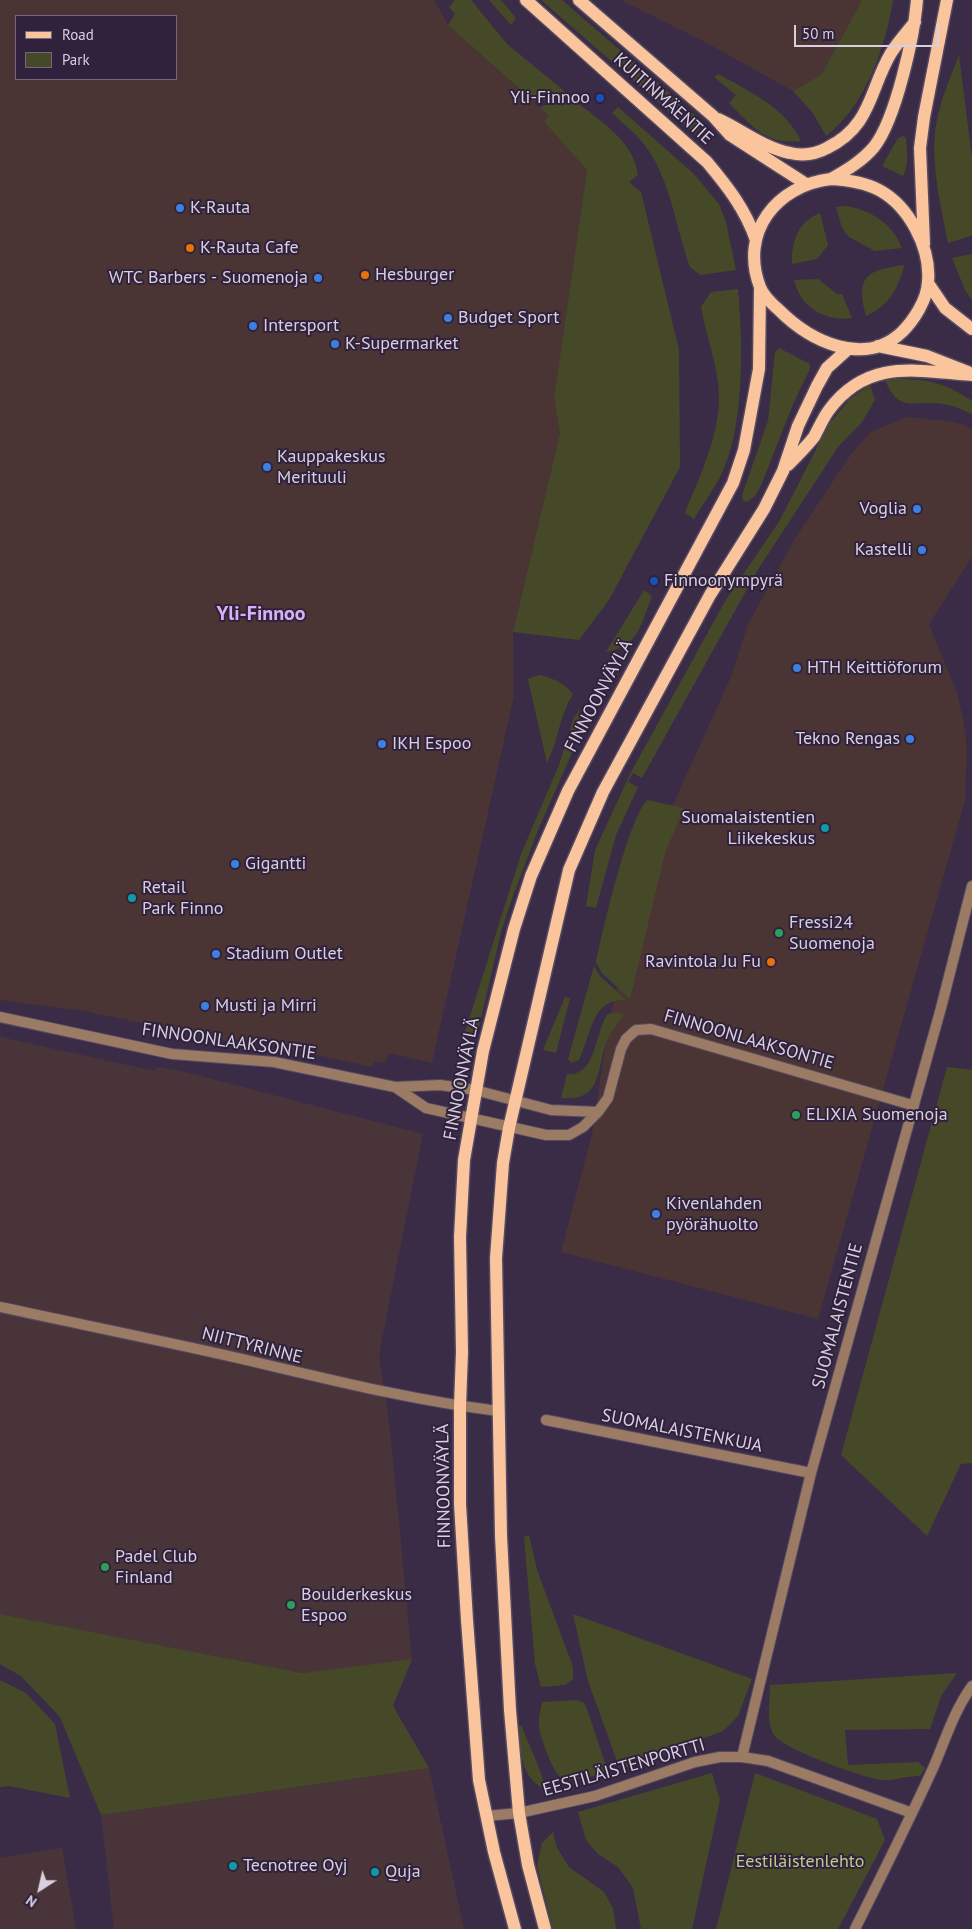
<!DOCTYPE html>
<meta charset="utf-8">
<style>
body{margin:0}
#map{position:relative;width:972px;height:1929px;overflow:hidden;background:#3a2c47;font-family:"PT Sans",sans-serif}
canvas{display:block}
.legend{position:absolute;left:15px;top:15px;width:162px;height:65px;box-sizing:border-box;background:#30223c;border:1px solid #73687e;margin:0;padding:6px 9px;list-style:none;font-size:15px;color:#d8d0e1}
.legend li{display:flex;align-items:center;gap:10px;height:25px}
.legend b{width:25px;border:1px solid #73687e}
.north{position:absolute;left:15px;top:1864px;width:50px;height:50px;-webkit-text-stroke:4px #30223c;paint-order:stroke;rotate:215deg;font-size:14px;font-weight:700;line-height:20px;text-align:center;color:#d8d0e1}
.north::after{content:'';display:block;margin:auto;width:18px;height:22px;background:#d8d0e1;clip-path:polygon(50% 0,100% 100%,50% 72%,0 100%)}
.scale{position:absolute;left:794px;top:25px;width:145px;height:22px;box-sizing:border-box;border:2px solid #d8d0e1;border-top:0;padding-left:6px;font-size:15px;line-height:18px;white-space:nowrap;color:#d8d0e1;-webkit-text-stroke:4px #30223c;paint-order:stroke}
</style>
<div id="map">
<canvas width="972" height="1929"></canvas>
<ul class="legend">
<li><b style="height:6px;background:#fac49d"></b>Road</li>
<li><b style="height:14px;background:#464928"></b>Park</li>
</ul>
<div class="north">N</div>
<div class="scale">50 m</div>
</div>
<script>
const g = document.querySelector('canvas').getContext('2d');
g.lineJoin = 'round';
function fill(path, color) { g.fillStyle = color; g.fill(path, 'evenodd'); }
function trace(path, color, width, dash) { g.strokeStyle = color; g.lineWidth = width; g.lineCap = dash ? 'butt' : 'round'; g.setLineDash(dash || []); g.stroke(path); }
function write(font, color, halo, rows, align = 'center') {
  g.font = font + ' "PT Sans",sans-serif'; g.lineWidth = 4; g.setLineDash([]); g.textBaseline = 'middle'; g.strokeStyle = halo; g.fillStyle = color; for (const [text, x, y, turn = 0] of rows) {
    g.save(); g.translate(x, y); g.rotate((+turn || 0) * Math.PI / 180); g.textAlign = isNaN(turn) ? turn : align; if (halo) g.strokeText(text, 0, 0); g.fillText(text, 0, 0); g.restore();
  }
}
const commercial = new Path2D(`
 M0 0H434L448 25 549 116 544 122 587 170 554 398 560 433 513 632 514 696 432 1063 389 1053 385 1063 374 1061 372 1067 248 1040 228 1041 84 1011 0 1000ZM16 16H176V79H16Z
 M621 0H862L822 74 793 91 703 41Z
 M906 417 947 421 965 425 972 430V557L929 624 957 693 963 719 967 746 965 800 818 1319 561 1252 592 1134 610 1016 656 842 731 677 748 624 794 540 851 454 871 432Z`);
const industrial = new Path2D(`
 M0 1037 155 1071 157 1067 189 1073 423 1134 379 1355 390 1429 412 1659 302 1673 0 1614Z
 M429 1768 464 1929H114L101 1815Z
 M62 1848 76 1929H0V1858Z`);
const green = new Path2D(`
 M455 0H471L507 44 569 95 551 101 540 99 534 102 448 25 455 14 449 7Z
 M489 0H501L516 18 511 25Z
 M541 0H562L704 123 695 134Z
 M862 0H893C885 48 866 105 826 136L813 113 793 91 822 74Z
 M959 55 972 159V234L971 236 948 243C941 206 930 163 936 125 940 101 950 78 959 55Z
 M718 74C750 92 784 106 801 141 766 145 753 127 729 103L736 95 714 77Z
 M575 101C600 121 634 141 638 175L629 182 641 192 679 350 680 467 609 600 579 640 513 632 560 433 554 398 587 170 544 122 549 116 540 108 545 105Z
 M618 107 694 174 719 204 726 222 736 270 700 275 690 267C674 223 670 169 635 134 628 127 619 120 612 113Z
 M903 136 906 138C907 151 909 165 903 176L882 166 898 138Z
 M846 206C871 210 893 224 902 248L875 251 849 237 842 228 836 207Z
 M820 213 828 245 817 259 792 264C791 243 798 221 820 213Z
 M972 254V300L965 290 952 258Z
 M904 265C900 286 887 308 866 316 855 276 867 270 904 265Z
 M818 279 837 294H842L852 318C825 322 800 307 794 280Z
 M738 289C743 342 745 429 720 477 713 491 702 505 694 519L685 513C699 478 719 437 719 398 719 367 706 337 701 307L711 292Z
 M779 348 810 364V369L793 404 762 483 756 495 747 502 743 501 742 495 768 421 775 352Z
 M894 379C928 379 944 382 972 401V414C963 410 953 405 943 404 914 399 900 415 885 380Z
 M870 385 875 400 862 422 838 447 757 571 642 778 633 773 628 782 638 787 616 835 596 908 586 906 595 850 630 774 724 603 780 520 829 424 850 399Z
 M644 590 652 596C641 623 640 646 606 652Z
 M539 675C553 678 564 683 573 694 560 714 558 741 547 763L528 679Z
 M580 709 577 738 572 753 538 830 513 896 501 932 477 1036 465 1032 521 854 559 765 573 719Z
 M648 800 684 808 665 853 630 999 602 973 596 962C602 934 629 814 648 800Z
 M594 966 600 976 626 1000C591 998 591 1036 579 1060L571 1063 568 1059Z
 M565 997 570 998 556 1053 543 1050Z
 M616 1013 624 1014C619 1023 611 1031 607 1040 596 1069 603 1102 561 1098L567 1074C597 1077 594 1032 608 1014Z
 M947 1067 972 1070V1463L961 1464 927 1536 841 1455Z
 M529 1535 537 1570 573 1667V1679L565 1685 541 1687 535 1664 524 1537Z
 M0 1614 302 1673 412 1659 393 1706 429 1768 101 1815 60 1717 21 1676 0 1664Z
 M573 1614 752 1679 738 1716 723 1731 626 1768 618 1764 588 1681Z
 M957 1673 941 1696 930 1729 845 1730 848 1765 918 1762 925 1768 920 1776C907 1775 896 1781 882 1780 863 1778 783 1749 774 1735 766 1723 770 1699 770 1685Z
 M0 1680 26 1693 55 1724 70 1798 9 1786 0 1787Z
 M578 1700 584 1703 587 1709 607 1769 600 1775 564 1781C554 1775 540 1738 539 1726 538 1718 541 1709 542 1702Z
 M519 1726H522C527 1742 545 1775 544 1789 519 1775 521 1751 519 1726Z
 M712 1773 720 1800 692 1929H641L633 1888 618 1867 598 1854 586 1840 578 1812Z
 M755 1773 877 1819 885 1840 838 1929H716Z
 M553 1832 557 1848 569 1867 604 1892 613 1908 616 1929H553L537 1865 542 1843Z`);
const street = new Path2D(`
 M0 1017 172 1054 274 1062 395 1087 440 1085 475 1090 551 1110 598 1112
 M395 1087 426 1108 546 1135H569L583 1127 598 1112 608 1098 621 1049 626 1039 636 1030 651 1029 912 1105
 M0 1307C79 1324 159 1340 238 1358 324 1378 409 1400 498 1411
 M546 1420 811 1473
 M742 1757 811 1473 941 1008 972 886
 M486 1816 519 1813 595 1796 695 1762 720 1757H742L768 1761 912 1813
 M855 1929C882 1875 909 1821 934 1766 946 1738 954 1711 972 1686`);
const primary = new Path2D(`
 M526 0 707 162C728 187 745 209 756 240
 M579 0 713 116 730 135 806 184
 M718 119C742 130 764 148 790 153 803 156 816 154 827 148 872 126 869 90 891 53 898 42 907 32 915 22
 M831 179C848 180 864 182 879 190 909 206 931 248 928 282 927 300 914 320 902 332 864 368 810 341 779 310 772 304 763 295 760 287 739 232 777 185 831 179Z
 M831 179C847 170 862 161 874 147 896 119 914 36 917 0
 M924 244 920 148 924 117 947 0
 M928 283 945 308 972 329
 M878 346 927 356 968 372
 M788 465C797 456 806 447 814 437 819 428 823 418 829 410 868 358 916 371 972 375
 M515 1929 494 1852 479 1780 467 1620 460 1504V1406L462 1352 460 1237 464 1160 483 1051 514 929 531 876 568 791 733 483 744 450 759 369 760 289
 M545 1929 528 1865 519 1813 510 1710 501 1536 496 1258 503 1163 509 1128 569 870 603 792 710 595 764 509 783 471 798 426 817 386 827 368 847 350`);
const markers = [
 [600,98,5,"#1a4fb4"],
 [180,208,5,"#3f7fe0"],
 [190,248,5,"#e8710a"],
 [365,275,5,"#e8710a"],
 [318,278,5,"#3f7fe0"],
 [448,318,5,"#3f7fe0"],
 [253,326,5,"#3f7fe0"],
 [335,344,5,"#3f7fe0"],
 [267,467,5,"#3f7fe0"],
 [917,509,5,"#3f7fe0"],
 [922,550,5,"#3f7fe0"],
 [654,581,5,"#1a4fb4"],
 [797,668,5,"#3f7fe0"],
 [910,739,5,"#3f7fe0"],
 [382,744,5,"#3f7fe0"],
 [825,828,5,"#0f9aa8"],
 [235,864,5,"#3f7fe0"],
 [132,898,5,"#0f9aa8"],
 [779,933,5,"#2e9e5b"],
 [216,954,5,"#3f7fe0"],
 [771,962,5,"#e8710a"],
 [205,1006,5,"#3f7fe0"],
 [796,1115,5,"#2e9e5b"],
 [656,1214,5,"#3f7fe0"],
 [105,1567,5,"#2e9e5b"],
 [291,1605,5,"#2e9e5b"],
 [233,1866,5,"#0f9aa8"],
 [375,1872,5,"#0f9aa8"]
];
const poiNames = [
 ["Yli-Finnoo",590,98,"right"],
 ["K-Rauta",190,208],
 ["K-Rauta Cafe",200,248],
 ["Hesburger",375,275],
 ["WTC Barbers - Suomenoja",308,278,"right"],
 ["Budget Sport",458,318],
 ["Intersport",263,326],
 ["K-Supermarket",345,344],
 ["Kauppakeskus",277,457],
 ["Merituuli",277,478],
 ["Voglia",907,509,"right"],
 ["Kastelli",912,550,"right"],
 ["Finnoonympyrä",664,581],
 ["HTH Keittiöforum",807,668],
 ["Tekno Rengas",900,739,"right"],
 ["IKH Espoo",392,744],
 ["Suomalaistentien",815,818,"right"],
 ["Liikekeskus",815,839,"right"],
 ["Gigantti",245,864],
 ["Retail",142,888],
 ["Park Finno",142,909],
 ["Fressi24",789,923],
 ["Suomenoja",789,944],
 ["Stadium Outlet",226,954],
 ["Ravintola Ju Fu",761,962,"right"],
 ["Musti ja Mirri",215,1006],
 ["ELIXIA Suomenoja",806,1115],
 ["Kivenlahden",666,1204],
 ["pyörähuolto",666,1225],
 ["Padel Club",115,1557],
 ["Finland",115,1578],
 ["Boulderkeskus",301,1595],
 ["Espoo",301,1616],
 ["Tecnotree Oyj",243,1866],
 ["Quja",385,1872]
];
const streetNames = [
 ["KUITINMÄENTIE",663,99,42],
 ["FINNOONVÄYLÄ",599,696,-62],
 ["FINNOONLAAKSONTIE",749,1040,16],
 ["FINNOONLAAKSONTIE",229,1042,8],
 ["FINNOONVÄYLÄ",462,1079,-79],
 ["SUOMALAISTENTIE",838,1316,-75],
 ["NIITTYRINNE",252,1346,14],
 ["SUOMALAISTENKUJA",682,1431,11],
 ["FINNOONVÄYLÄ",444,1486,-91],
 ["EESTILÄISTENPORTTI",624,1768,-16]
];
const parkNames = [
 ["Eestiläistenlehto",800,1862]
];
const quarterNames = [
 ["Yli-Finnoo",261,614]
];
fill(commercial, '#4a3534');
fill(industrial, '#493539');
fill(green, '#464928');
trace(street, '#564a63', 12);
trace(primary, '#564a63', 15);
trace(street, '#9b7b63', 10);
trace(primary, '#fac49d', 12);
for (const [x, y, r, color] of markers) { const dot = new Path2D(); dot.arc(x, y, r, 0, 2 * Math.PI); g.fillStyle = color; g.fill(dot); trace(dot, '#30223c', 2); }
write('18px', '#d8d0e1', '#30223c', poiNames, 'left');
write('18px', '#d8d0e1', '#30223c', streetNames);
write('18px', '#c3c986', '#30223c', parkNames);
write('bold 20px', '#d6b2f5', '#30223c', quarterNames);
</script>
